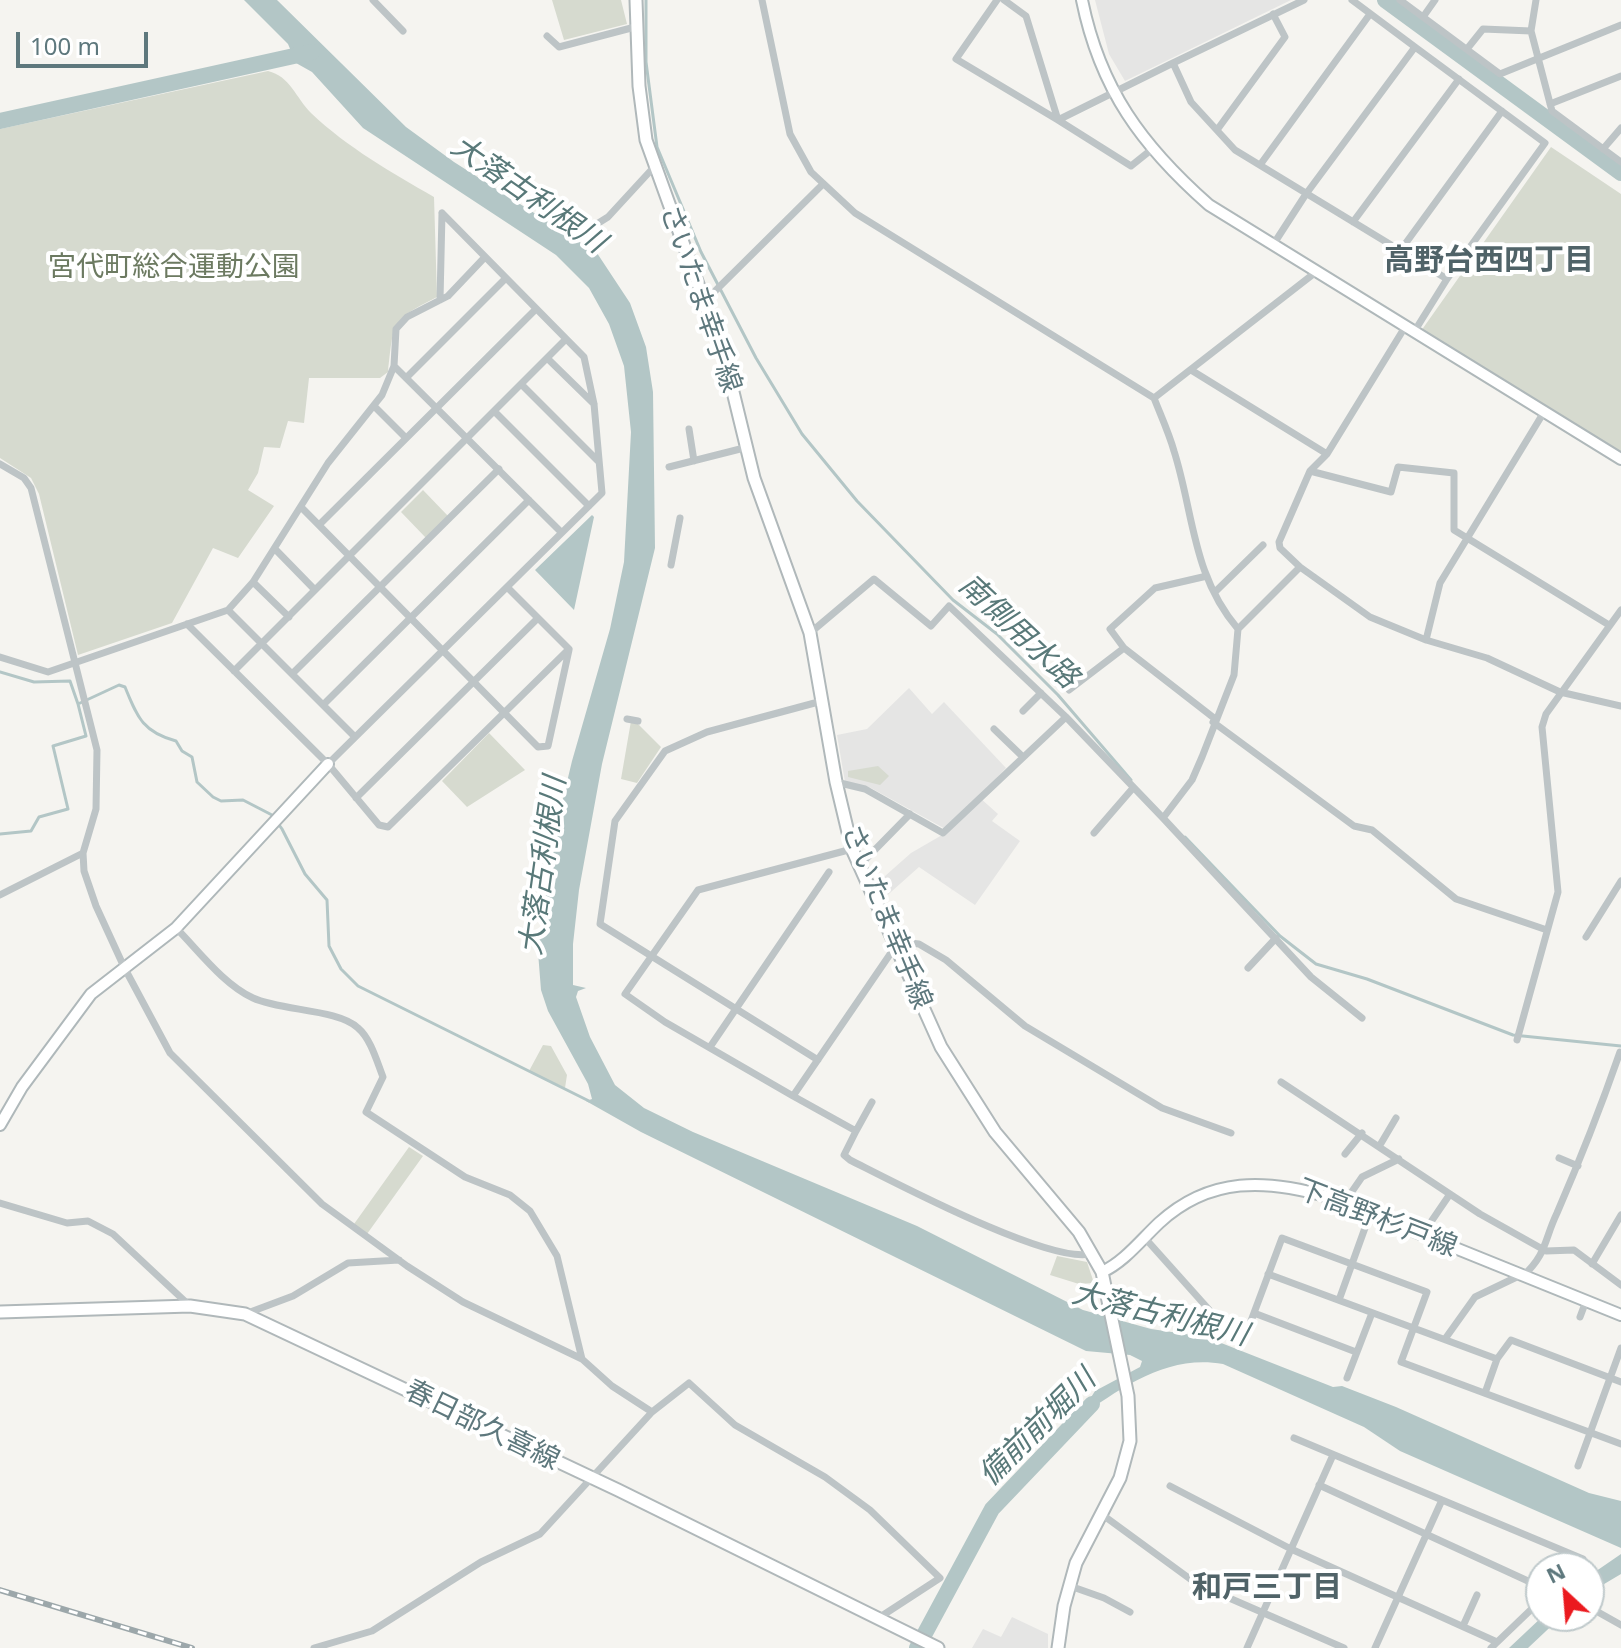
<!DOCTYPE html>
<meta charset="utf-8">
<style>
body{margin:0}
#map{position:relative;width:1621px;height:1648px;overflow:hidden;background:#f5f4f0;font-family:"Noto Sans",sans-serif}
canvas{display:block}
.north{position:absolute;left:1525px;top:1552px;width:80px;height:80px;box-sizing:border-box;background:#fff;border:2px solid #bfc9cb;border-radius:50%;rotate:334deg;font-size:22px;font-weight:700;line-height:32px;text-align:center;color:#5e787d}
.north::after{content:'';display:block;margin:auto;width:28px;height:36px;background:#eb1a1f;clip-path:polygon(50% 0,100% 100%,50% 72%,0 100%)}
.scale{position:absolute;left:16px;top:32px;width:132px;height:36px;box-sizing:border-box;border:4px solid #5e787d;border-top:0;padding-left:10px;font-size:24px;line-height:28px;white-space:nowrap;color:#5e787d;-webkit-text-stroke:6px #fff;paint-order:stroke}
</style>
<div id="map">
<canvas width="1621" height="1648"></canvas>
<div class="north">N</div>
<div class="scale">100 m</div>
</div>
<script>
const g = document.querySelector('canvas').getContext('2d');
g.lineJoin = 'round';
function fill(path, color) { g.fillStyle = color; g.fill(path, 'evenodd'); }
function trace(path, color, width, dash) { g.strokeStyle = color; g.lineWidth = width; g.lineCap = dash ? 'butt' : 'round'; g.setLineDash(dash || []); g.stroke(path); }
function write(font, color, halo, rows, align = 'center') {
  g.font = font + ' "Noto Sans","Noto Sans JP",sans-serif'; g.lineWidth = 8; g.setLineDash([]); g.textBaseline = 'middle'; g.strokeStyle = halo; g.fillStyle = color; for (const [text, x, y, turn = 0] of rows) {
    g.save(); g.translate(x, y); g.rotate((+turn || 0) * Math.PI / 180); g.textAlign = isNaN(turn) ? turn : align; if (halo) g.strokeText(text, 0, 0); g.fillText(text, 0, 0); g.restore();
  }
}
const built = new Path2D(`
 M1095 0H1291L1125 81 1109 54Z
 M909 688 932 714 944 702 1006 768 979 797 998 814 992 821 1020 841 975 905 919 867 882 900 876 884 911 853 949 831 871 788 845 782 837 735 867 729Z
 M1012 1617 1048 1634V1648H972L983 1629 1001 1637Z`);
const green = new Path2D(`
 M552 0H621L627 24 564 40Z
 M268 71C290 76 296 98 311 113 348 148 391 172 434 197L437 297C390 321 394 321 388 372L380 378H309L304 423 288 421 280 448 264 447 258 473 248 490 274 506 238 558 213 548 172 623 78 655 39 494 31 478 0 458V129Z
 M1551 147 1621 194V453L1421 331Z
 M423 490 448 516 426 538 401 512Z
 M631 721 636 722 661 747 637 783 621 779Z
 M489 733 525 770 467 807 442 781Z
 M878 766 889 776 880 785 848 777V771Z
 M543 1045 551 1046 567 1075 565 1088 529 1071Z
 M409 1147 423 1156 367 1234 354 1224Z
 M1057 1256 1087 1262 1094 1283 1079 1284 1050 1275Z`);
const water = new Path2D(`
 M244 0H277L406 127 454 162 597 253 630 303 646 347 653 392 655 548 602 764 579 890 573 944V985L586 988 578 991 576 997 590 1037 615 1085 644 1108 693 1132 917 1226 1083 1310 1151 1329 1206 1337 1333 1387 1342 1386 1396 1407 1589 1493 1621 1501V1548L1400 1451 1364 1427 1223 1364C1168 1354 1122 1387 1078 1418L1095 1391 1140 1367 1142 1361 1130 1355 1086 1351 641 1132 586 1101 592 1099 588 1084 548 1011 541 990 538 952 550 853 572 761 610 629 624 562 631 432 624 366 609 324 589 288 556 255 363 128 312 72 296 63 288 44Z
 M592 515 594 517 574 610 535 570Z
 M1621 1554V1574L1589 1593V1576Z
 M1543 1616H1562L1528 1648H1509Z`);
const stream = new Path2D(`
 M646 0V62L657 147 701 252 756 358 802 434 857 501 953 600 997 634 1058 695 1131 780
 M0 672 34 682 70 681 78 704 119 685 125 687C137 716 142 732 176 741L182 751 192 757 197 782 213 797 221 801 243 800 272 815 282 829 305 874 327 900 329 946 341 969 358 986 589 1101
 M0 834 31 831 39 817 68 809 53 746 86 736 78 704
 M1185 837 1280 936 1316 964 1367 979 1513 1035 1621 1046`);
const river = new Path2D(`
 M1385 0 1621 173
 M0 121 312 52
 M917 1648 992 1509 1092 1404`);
const street = new Path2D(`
 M373 0 403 31
 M762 0 790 134 811 172 855 213 1154 398 1316 272
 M997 0 956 59 1058 120 1173 63 1191 102 1235 150 1447 279
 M1004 0 1026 16 1058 120 1131 166 1151 150
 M1400 0 1500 74 1621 25
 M1536 0 1531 31 1552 111 1621 162
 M1423 17 1435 0
 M547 36 559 47 635 27
 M1467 49 1483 29 1531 31
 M1173 63 1304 0
 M1550 104 1621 76
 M1217 130 1285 37 1273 14
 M1603 149 1621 128
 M1260 165 1370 14
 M1353 222 1459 79
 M592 227 608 217 654 167
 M1273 245 1306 194 1415 47 1352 0
 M1400 251 1502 111
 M440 300 442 213
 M704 302 823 184
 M1414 332 1447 279 1545 143 1415 47
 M547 358 594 404
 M394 366 561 532
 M1191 370 1327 454
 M406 378 506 278
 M521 384 599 462
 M1154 398C1161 416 1169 433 1174 451 1194 514 1192 575 1238 629
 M374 406 406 438
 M494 411 589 506
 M689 429 694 461
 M0 464 24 478 31 488 97 750 96 809 83 853 84 871 96 906 124 967 170 1053 322 1204 407 1266 463 1302 582 1359 612 1386 652 1412
 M669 467 748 447
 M1310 471 1391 492 1398 467 1454 473V530L1609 625
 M301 507 538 747 548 746 569 650
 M319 525 536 309
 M275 549 315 590
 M671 565 680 518
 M1300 567 1280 548 1279 542 1310 471 1327 454 1405 327
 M1207 576 1155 588 1110 629 1124 648 1214 718
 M253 582 289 617
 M1215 592 1263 545
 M228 610 355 737
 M187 624 328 764 379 825 388 827 569 649 508 588
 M810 633 874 579 931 626 949 606 1066 717
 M1426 640 1440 583 1544 412
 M0 657 48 672 228 610 253 582 328 463 382 395 394 366 396 329 407 317 448 296 485 257
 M234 671 566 339
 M292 674 499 469
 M1069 690 1124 648
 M323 705 529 500
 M1023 711 1041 693
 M627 719 638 721
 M1213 722 1354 826 1372 830 1456 899 1547 930
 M994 729 1023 757
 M328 764 602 493 594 404 584 357 442 213
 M836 782 865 789 943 833 1066 717 1163 818 1192 780 1202 757 1234 675 1238 629 1300 567 1370 617 1426 640 1487 658 1560 692 1621 706
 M356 798 538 618
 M1163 818 1311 977 1362 1018
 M1094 833 1133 788
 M852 849 698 890 625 994 665 1022 793 1096 895 947
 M859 866 910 814
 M0 895 83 853
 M176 928C199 951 223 984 253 998 281 1011 338 1009 358 1028 371 1039 377 1062 383 1077L366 1112 465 1177 510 1195 530 1211 557 1256 582 1359
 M1586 937 1621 881
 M892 941 919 944 946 960 1025 1026 1162 1108 1231 1133
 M1248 968 1276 938
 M1517 1040 1558 892 1542 727 1546 714 1621 610
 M710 1047 829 872
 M818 1060 600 924 615 821 665 751 707 732 822 701
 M1281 1082 1480 1214 1546 1251 1574 1250 1621 1285
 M793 1096 856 1131 844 1155 850 1160C892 1181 1056 1268 1093 1253
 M856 1131 872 1102
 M1380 1145 1396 1118
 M1345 1154 1362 1133
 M1559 1158 1578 1166
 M0 1203 67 1223 88 1221 113 1234 190 1306
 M1344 1203 1362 1177 1399 1159
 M1422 1235 1450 1194
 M1144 1237 1212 1313 1248 1329
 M1592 1264 1621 1215
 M1268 1274 1497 1359
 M1523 1276C1547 1254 1544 1240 1557 1213 1580 1160 1601 1107 1620 1052
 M1339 1300 1370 1214
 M1254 1313 1356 1352
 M245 1314 293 1296 348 1263 399 1260
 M1580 1317 1586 1301
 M1245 1337 1282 1238 1427 1292 1401 1362 1621 1444
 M1445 1339 1475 1297 1521 1275
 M1347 1378 1372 1313
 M1485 1393 1497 1359 1511 1340 1621 1382
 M1294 1438 1583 1559 1578 1568
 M1578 1466 1621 1348
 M1319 1485 1541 1587
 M1170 1486 1291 1549 1497 1642
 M1100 1513 1197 1584 1344 1648
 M1070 1586 1104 1598 1130 1612
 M1589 1607 1621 1625
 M1463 1626 1477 1595
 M314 1648 372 1631 481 1562 540 1534 652 1412 689 1383 735 1425 825 1477 870 1510 940 1578 877 1619
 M1247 1648 1333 1455
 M1375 1648 1442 1500
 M1491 1648 1541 1600`);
const secondary = new Path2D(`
 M1082 0C1100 89 1142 146 1209 205L1621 459
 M0 1125 22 1087 91 994 176 928 328 764
 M1102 1272C1124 1262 1141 1240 1159 1223 1210 1176 1267 1179 1329 1197L1621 1315`);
const primary = new Path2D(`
 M636 0 639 86 646 140 725 359 754 478 810 633 836 782 852 849 941 1047 995 1132 1079 1232 1102 1272 1128 1396 1130 1441 1120 1478 1076 1563 1064 1606 1058 1648
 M0 1312 190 1306 245 1314 618 1490 938 1648`);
const rail = new Path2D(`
 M0 1590 192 1648`);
const parkNames = [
 ["宮代町総合運動公園",174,268]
];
const streetNames = [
 ["さいたま幸手線",700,299,71],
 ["さいたま幸手線",886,917,68],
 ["下高野杉戸線",1377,1219,21],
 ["春日部久喜線",482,1426,26]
];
const waterNames = [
 ["大落古利根川",528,195,35],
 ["南側用水路",1018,632,43],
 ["大落古利根川",544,866,-82],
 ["大落古利根川",1160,1315,14],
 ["備前前堀川",1038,1428,-45]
];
const neighbourhoodNames = [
 ["高野台西四丁目",1489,261],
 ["和戸三丁目",1267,1588]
];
fill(built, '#e5e5e4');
fill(green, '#d6dacf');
fill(water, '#b3c6c6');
trace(stream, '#b3c6c6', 3);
trace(river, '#b3c6c6', 16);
trace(secondary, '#afb8ba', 14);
trace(primary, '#b0b8ba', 15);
trace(street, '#bdc4c6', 7);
trace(secondary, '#fff', 10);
trace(primary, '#fff', 11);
trace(rail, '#9ca7aa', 6);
trace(rail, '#fff', 3, [9]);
write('28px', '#6c7a61', '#fff', parkNames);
write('28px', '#5e787d', '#fff', streetNames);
write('italic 30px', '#597979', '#fff', waterNames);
write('bold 30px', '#506368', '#fff', neighbourhoodNames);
</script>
